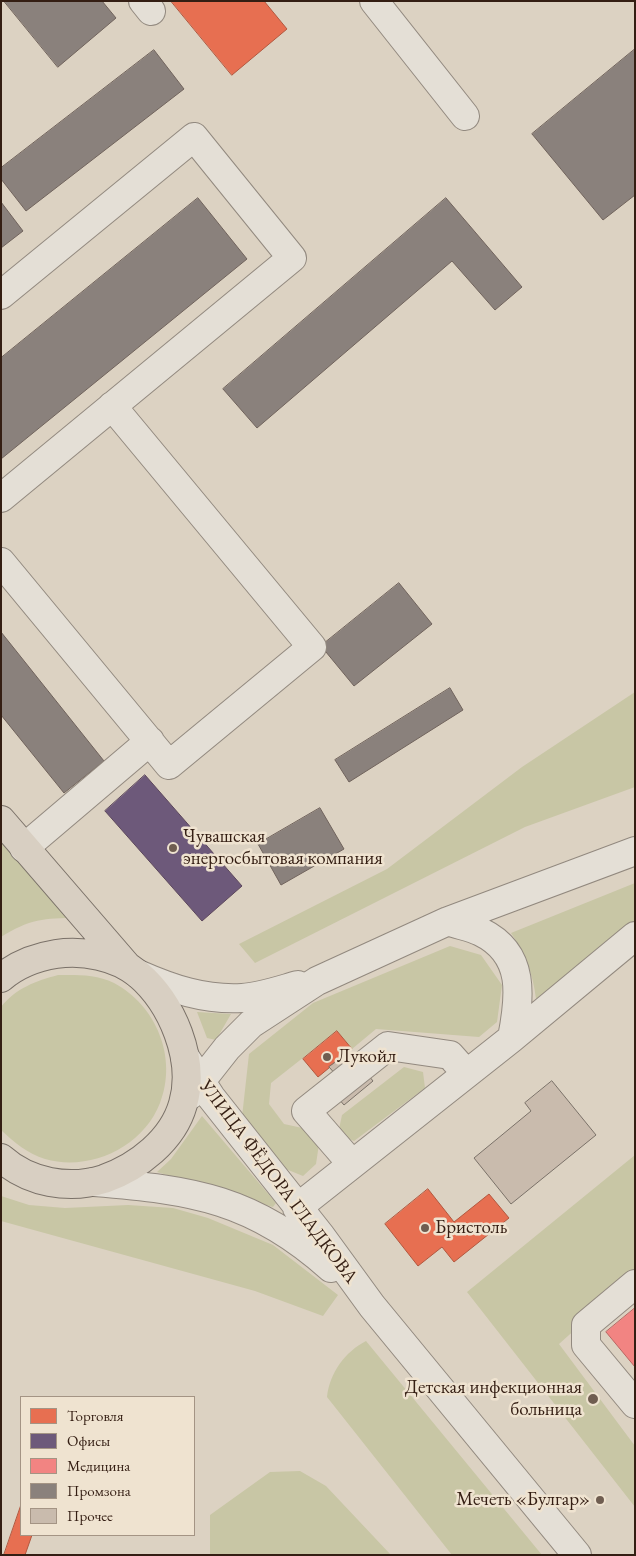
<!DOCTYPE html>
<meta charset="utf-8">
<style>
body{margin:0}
#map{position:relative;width:636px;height:1556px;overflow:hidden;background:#dcd2c2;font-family:"EB Garamond",serif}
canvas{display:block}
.frame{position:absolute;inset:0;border:2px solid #341e13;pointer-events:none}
.legend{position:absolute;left:20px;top:1396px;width:175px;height:140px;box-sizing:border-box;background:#efe3d0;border:1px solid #a49484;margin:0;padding:6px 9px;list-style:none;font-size:15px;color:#341e13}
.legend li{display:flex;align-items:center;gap:10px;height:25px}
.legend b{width:25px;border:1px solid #a49484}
</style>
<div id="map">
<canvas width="636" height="1556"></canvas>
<div class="frame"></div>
<ul class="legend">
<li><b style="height:14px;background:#e76f51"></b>Торговля</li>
<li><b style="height:14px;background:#6d597a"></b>Офисы</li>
<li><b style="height:14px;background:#f28482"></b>Медицина</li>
<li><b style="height:14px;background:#8a817c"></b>Промзона</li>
<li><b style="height:14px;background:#c9bbad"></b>Прочее</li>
</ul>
</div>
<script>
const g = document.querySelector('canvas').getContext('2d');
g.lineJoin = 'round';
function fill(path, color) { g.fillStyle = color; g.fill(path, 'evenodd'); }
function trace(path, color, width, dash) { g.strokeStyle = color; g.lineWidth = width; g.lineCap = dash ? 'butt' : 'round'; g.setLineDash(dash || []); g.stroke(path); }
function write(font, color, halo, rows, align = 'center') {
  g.font = font + ' "EB Garamond",serif'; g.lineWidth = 5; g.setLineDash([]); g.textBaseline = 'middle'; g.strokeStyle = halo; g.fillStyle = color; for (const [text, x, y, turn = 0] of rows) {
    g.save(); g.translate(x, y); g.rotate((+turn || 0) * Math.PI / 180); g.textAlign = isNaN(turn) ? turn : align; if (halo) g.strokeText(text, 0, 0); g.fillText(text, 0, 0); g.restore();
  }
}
const green = new Path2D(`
 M635 692V787L525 827 255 963 239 944 387 869 522 767Z
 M1 830 77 918C44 918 30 919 1 937Z
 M635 883V923L536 999C533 973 525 954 511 933Z
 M450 946 481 955 502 985 497 1022 479 1037 376 1029 352 1049 337 1031 271 1083 269 1104 284 1124 307 1129 319 1144 316 1164 303 1176 276 1165 242 1117 249 1054 313 1003Z
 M58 975C77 975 96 974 114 983 156 1005 178 1058 160 1103 143 1147 90 1172 45 1159 28 1154 14 1142 1 1130V1007C16 988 36 981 58 975Z
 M197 1012 231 1014 216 1040 207 1038Z
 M404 1067 423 1072 425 1088 354 1141 338 1134 342 1115Z
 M202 1116 276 1203 273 1207 157 1172 171 1159Z
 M635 1155V1276L559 1344 635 1446V1507L467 1292Z
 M1 1196 29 1205 65 1208 128 1205 173 1208 208 1218 273 1245 338 1295 323 1316 255 1291 1 1221Z
 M366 1341 542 1555H452L327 1397C330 1372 345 1352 366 1341Z
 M300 1471 326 1486 391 1555H210V1515L270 1472Z`);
const shops = new Path2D(`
 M171 1H264L287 29 232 75Z
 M337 1031 352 1049 318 1077 303 1059Z
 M428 1189 454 1222 489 1194 509 1218 454 1262 442 1247 418 1266 385 1224Z
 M21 1505V1535H32L25 1555H4Z`);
const offices = new Path2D(`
 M145 775 242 886 202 921 105 811Z`);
const health = new Path2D(`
 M635 1308V1367L606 1332Z`);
const industry = new Path2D(`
 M4 1H102L116 18 58 67Z
 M635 49V195L603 220 532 134Z
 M154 50 184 89 26 211 1 179V168Z
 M198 198 247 259 1 459V358Z
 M446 198 522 287 495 310 452 261 257 428 223 389Z
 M1 202 23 231 1 248Z
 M399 583 432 624 354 686 321 646Z
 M1 632 104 761 64 793 1 715Z
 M450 688 463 710 349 782 335 760Z
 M320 808 344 849 281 885 258 844Z`);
const building = new Path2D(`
 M340 1059 348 1068 357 1061 373 1081 344 1105 327 1085 338 1077 329 1067Z
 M552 1081 596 1135 511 1204 474 1158 531 1111 525 1103Z`);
const minor = new Path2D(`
 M143 1 151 11
 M374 1 465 116
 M1 295 194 137 292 258 1 498
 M1 562 169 765 312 647 112 406
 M24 848 150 741
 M448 921C458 925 471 927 481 932 526 954 520 997 512 1038
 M138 974C172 989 204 1000 242 998 260 997 280 990 298 985
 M185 1057 211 1097 321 1236 372 1306 577 1555
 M190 1095 227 1048 251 1024 317 981 448 921 635 851
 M352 1164 306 1111 388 1046 450 1055 466 1073
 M94 1182C193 1190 254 1199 331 1268
 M297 1208 512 1038 635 936
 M635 1284 586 1325V1345L635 1404`);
const major = new Path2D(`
 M1 820 127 966
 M1 978C16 965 37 957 56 954 83 950 116 956 138 974 172 1003 196 1059 183 1104 173 1140 138 1167 104 1179 69 1190 29 1183 1 1158`);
const markers = [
 [173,848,5,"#6f5d50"],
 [327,1057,5,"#6f5d50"],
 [425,1228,5,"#6f5d50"],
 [593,1399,6,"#6f5d50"],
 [600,1500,5,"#6f5d50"]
];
const poiNames = [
 ["Чувашская",183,837],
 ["энергосбытовая компания",183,859],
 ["Лукойл",337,1057],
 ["Бристоль",435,1228],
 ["Детская инфекционная",582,1388,"right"],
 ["больница",582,1410,"right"],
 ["Мечеть «Булгар»",590,1500,"right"]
];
const streetNames = [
 ["УЛИЦА ФЁДОРА ГЛАДКОВА",278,1182,53]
];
fill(green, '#c8c6a5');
fill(shops, '#e76f51');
trace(shops, '#b1573e', 1);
fill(offices, '#6d597a');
trace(offices, '#5c475b', 1);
fill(health, '#f28482');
trace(health, '#b96561', 1);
fill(industry, '#8a817c');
trace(industry, '#70635c', 1);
fill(building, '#c9bbad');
trace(building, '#7a7168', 1);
trace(minor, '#92897f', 30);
trace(major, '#7a7168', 30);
trace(minor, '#e4dfd6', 28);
trace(major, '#d8cfc2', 28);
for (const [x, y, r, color] of markers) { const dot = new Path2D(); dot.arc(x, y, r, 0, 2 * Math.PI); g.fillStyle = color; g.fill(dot); trace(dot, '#efe3d0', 2); }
write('19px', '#341e13', '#efe3d0', poiNames, 'left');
write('19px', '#341e13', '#efe3d0', streetNames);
</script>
